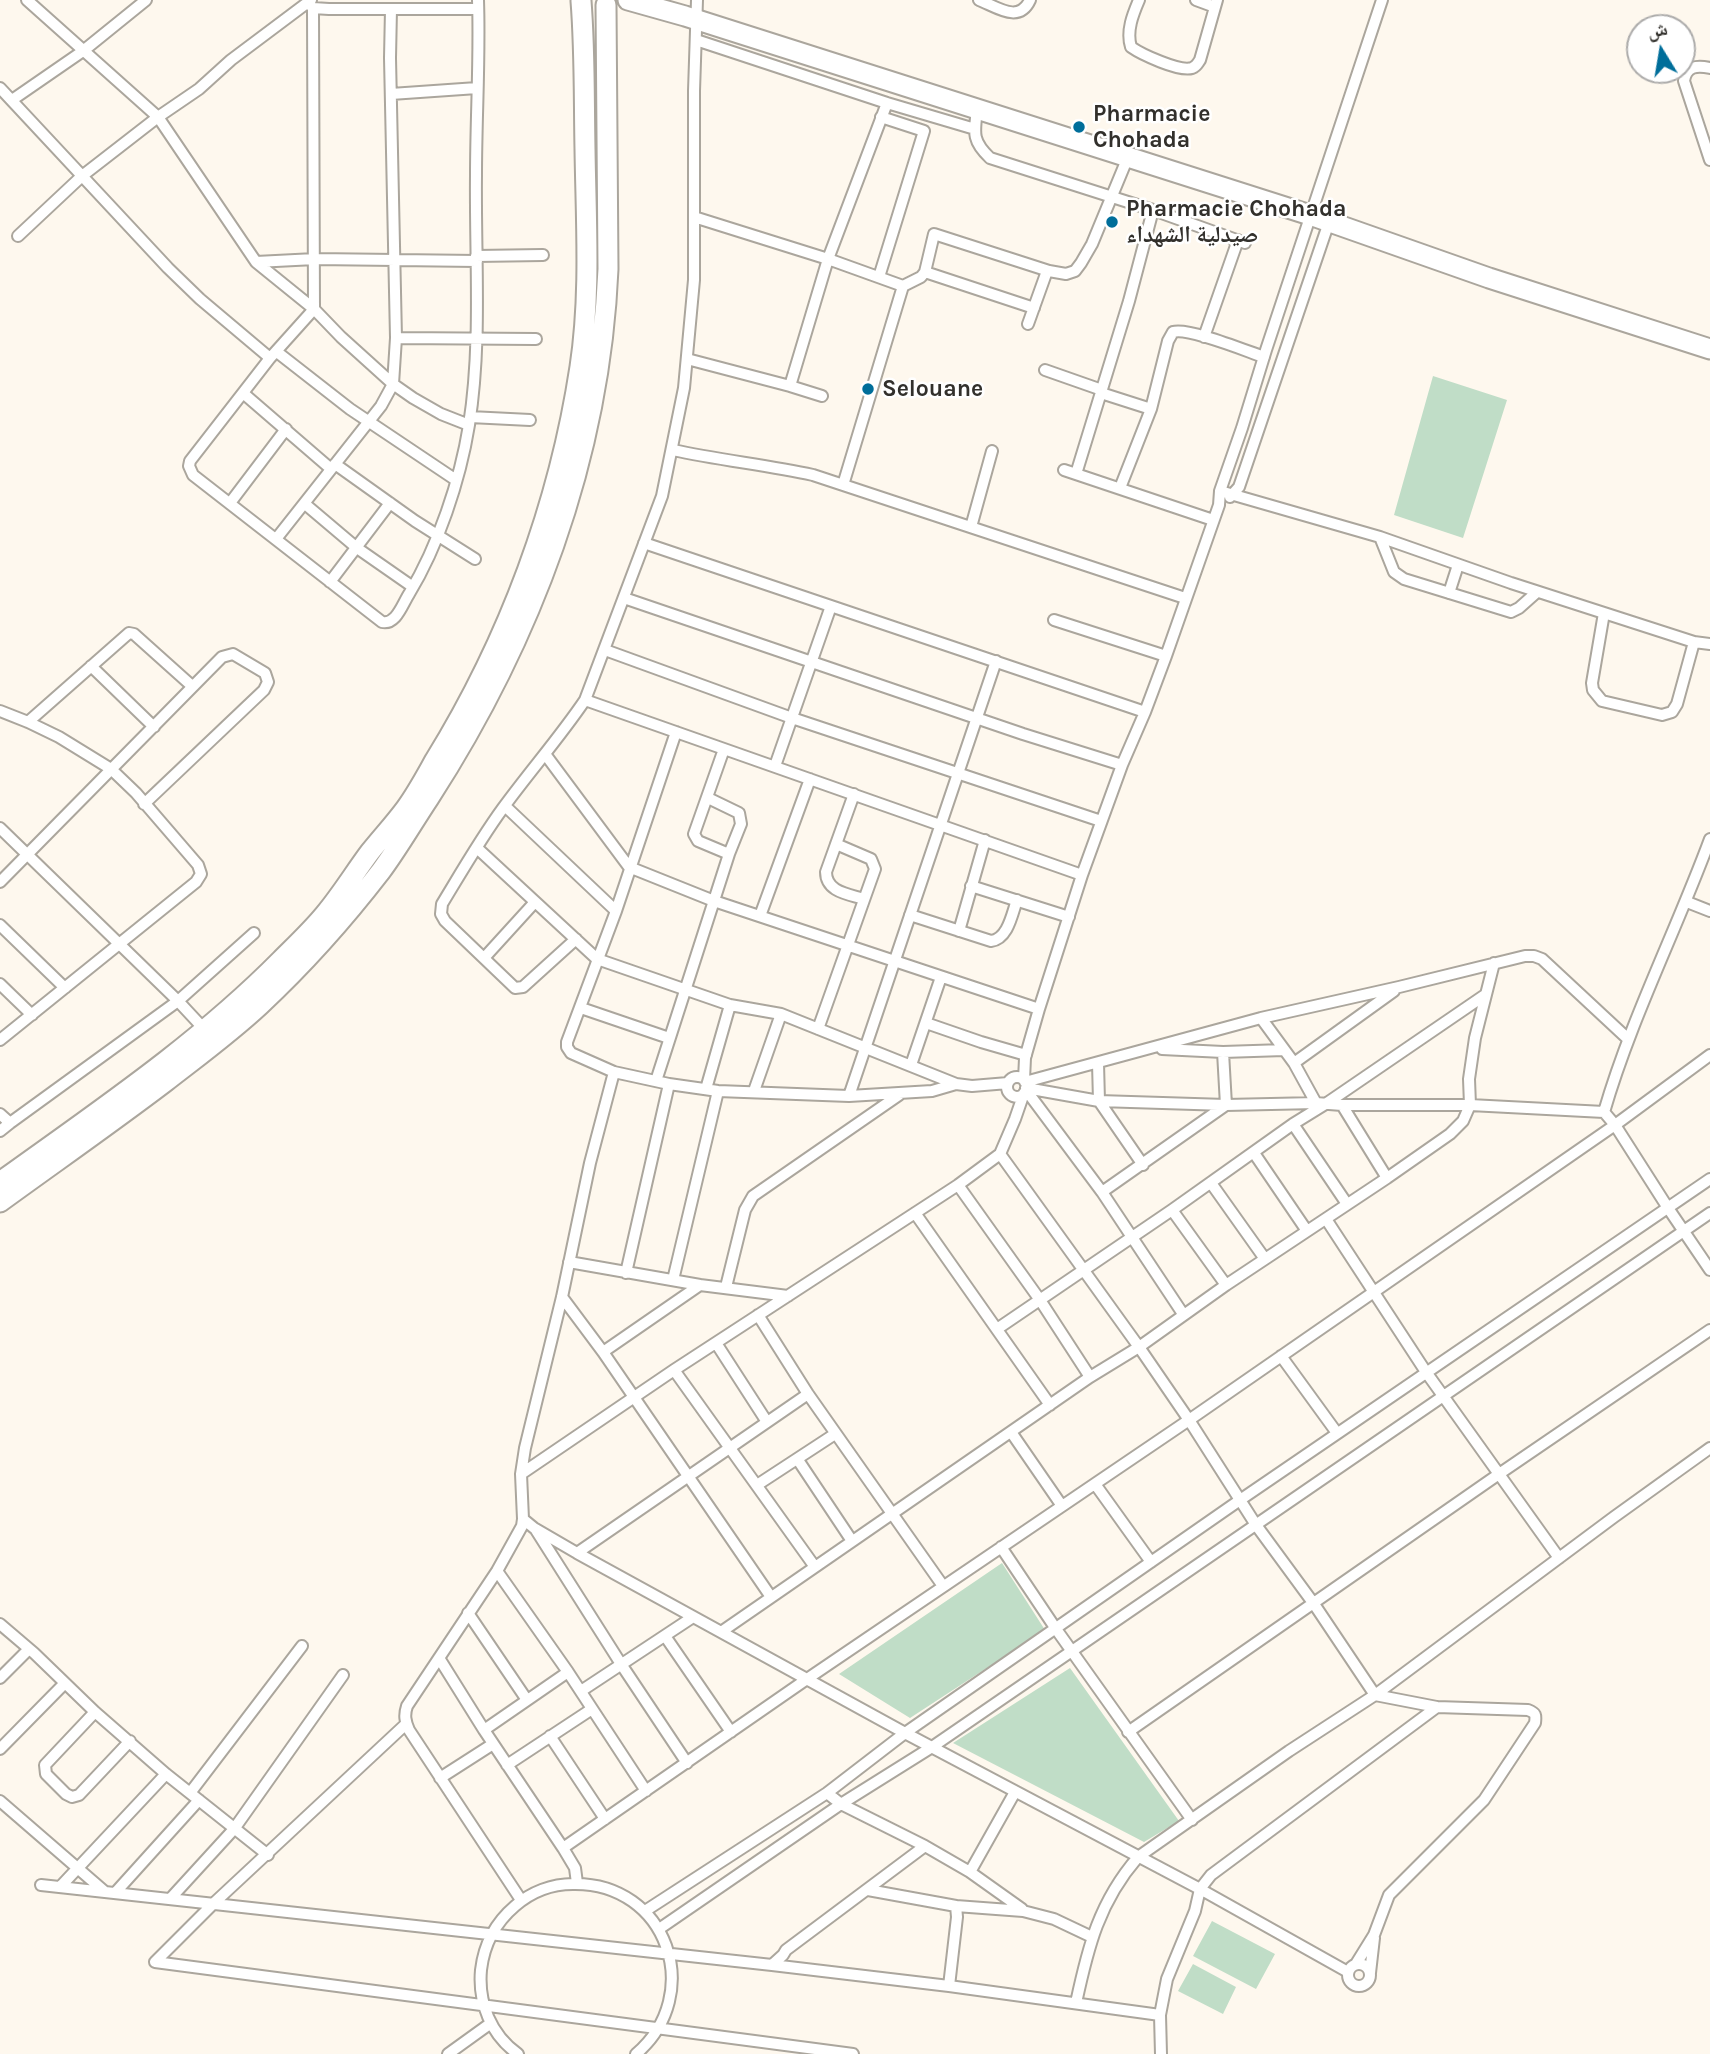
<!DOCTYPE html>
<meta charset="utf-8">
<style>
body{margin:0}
#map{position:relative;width:1710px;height:2054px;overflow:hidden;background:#fef8ee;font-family:Karla,"Noto Naskh Arabic",sans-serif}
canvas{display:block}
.north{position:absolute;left:1626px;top:14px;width:70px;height:70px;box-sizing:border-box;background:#fff;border:2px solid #adacab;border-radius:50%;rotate:349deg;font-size:19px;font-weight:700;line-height:28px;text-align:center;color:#32302c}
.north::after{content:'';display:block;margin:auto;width:24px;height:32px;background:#006e9a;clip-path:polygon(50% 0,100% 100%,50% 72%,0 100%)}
</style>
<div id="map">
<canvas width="1710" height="2054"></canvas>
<div class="north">ش</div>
</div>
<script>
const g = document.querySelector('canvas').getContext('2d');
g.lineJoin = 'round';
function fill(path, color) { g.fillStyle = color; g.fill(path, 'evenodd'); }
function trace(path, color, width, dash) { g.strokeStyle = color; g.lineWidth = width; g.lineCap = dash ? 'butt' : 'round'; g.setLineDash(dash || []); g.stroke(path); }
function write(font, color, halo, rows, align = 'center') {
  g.font = font + ' Karla,"Noto Naskh Arabic",sans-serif'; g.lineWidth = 5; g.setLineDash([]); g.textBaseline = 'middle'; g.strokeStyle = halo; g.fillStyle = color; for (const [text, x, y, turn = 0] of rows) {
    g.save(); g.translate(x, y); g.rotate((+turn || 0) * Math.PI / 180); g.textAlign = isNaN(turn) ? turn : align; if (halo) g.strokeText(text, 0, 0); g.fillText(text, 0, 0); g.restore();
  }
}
const green = new Path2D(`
 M1433 376 1507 400 1463 538 1394 515Z
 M1002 1563 1045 1630 910 1718 839 1674Z
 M1070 1668 1179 1821 1144 1842 953 1743Z
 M1212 1921 1275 1954 1256 1989 1193 1956Z
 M1193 1964 1236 1987 1223 2014 1178 1991Z`);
const street = new Path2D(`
 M27 0 158 117 256 262 314 309 341 337 393 384 413 398 441 414 469 425
 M979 0C997 7 1019 24 1030 0
 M1139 0C1133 14 1126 31 1131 47 1141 54 1179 72 1192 68 1197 66 1197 64 1200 60L1217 0
 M1196 0 1215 7
 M308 3 313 8 329 9H478
 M313 8 314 309 270 358 190 461 189 466 193 475 382 622C396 625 402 605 409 594 438 546 460 481 469 425 482 343 475 258 476 175 476 117 480 58 478 0
 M696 40 887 103 975 129
 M1710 68C1697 65 1686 66 1684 81L1710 160
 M0 88 168 268 200 299 270 358
 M391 94 477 88
 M12 100 83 51 146 0
 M977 110C974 133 972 141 990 158L1153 210 1245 243
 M694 217 828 259 903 286 843 485
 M18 236 82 176 158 117 199 89 231 60 311 0
 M476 256 543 255
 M256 262 315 259 477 261
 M925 272 1034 308
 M879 277 924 131 881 117
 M903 286 921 277 925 272 934 234 1049 271 1066 274 1075 271 1081 263 1092 244 1128 157
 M1028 324 1047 271
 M1204 337 1238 240
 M396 338 536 339
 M277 352 350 409 456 480
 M687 359 790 386 828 259 887 103
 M1045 370 1102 390
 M790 386 822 396
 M243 393 331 469
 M1101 393 1151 409
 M470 417 530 420
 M673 450C719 460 766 465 813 475L1185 598
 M335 464 415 521 475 559
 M1064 470 1213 520
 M1076 474 1129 301 1153 210
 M1120 488 1151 409 1168 341 1173 332C1188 327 1246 351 1264 357
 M1220 491 1380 537 1511 583 1694 642 1677 704 1672 712 1662 715 1602 701 1593 690 1592 683 1604 613
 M1230 497 1239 487 1329 222
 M230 503 286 429
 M305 504 357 548 413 587
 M971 527 992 451
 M1380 537 1394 572 1404 579 1511 612 1519 608 1537 592
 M276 539 381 406 393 384 396 338 390 58 391 9
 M644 543 1145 712
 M330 582 390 503
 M1449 593 1458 565
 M624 598 1023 734 1122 765
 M1054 620 1166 656
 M1694 642 1710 644
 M605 650 792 718 1101 821
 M91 666 154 727
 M585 700 1082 875
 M0 711 28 722 59 737 111 769 136 793 198 865 201 874 196 882 0 1040
 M28 722 129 633 134 634 192 686
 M676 732 616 911 567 1042V1047L571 1053 614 1072 669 1084 718 1091 849 1096 932 1091 956 1084 972 1086 1008 1083
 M724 749 694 834 698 841 729 854
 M545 754 629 867 714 901 1039 1009
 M775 766 831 606
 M854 794 826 872C826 892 848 894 864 899
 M505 806 616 911
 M0 828 178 1001 205 1030
 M1710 839C1676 931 1631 1019 1604 1112L1615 1125 1668 1208 1710 1270
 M477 848 597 959 730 1005 781 1014 956 1084
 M0 882 222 657 233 654 265 673 268 682 264 690 144 804
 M971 886 1069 917
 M1687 902 1710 911
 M910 915 991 941C1008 939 1012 914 1017 900
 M760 916 810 779
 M0 925 65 988
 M959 931 985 840
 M576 939 523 987 515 988 445 921 441 914 442 904C462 871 481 838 503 808 530 771 560 737 585 700L662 496 684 388 694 280V91L697 0
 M484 958 535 902
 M0 984 32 1015
 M581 1008 669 1038
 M1261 1018 1294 1063 1316 1103
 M926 1023 981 1042 1026 1055
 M818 1029 875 869 871 859 836 844
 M1223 1052 1284 1050
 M1098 1063 1099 1101 1143 1165
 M1294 1063 1394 991
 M911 1065 941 977
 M1007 1087a10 10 0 1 1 20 0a10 10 0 1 1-20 0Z
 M1024 1080 1025 1058 1039 1009 1082 875 1122 765 1145 712 1166 656 1219 505 1220 491 1242 428 1266 350 1382 0
 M656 1081 729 854 741 824 739 813 708 798
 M1025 1082 1261 1018 1399 987 1525 956H1534L1542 959 1628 1039
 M1026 1088 1099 1101 1226 1105 1316 1103 1342 1105H1470L1604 1112
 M706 1089 730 1005
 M1026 1090 1102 1192 1183 1314
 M754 1091 781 1014
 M849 1096 996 661
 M1342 1105 1387 1178
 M0 1114 10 1123 0 1131
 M10 1123 178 1001 254 933
 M1293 1124 1347 1204
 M1254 1153 1307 1231
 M1000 1154 1139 1347 1189 1420 1256 1525 1314 1604 1375 1695 1437 1707 1528 1710C1536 1713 1536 1715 1535 1723L1484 1800 1389 1895 1374 1935 1356 1964
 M1211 1183 1265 1259
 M958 1185 1040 1300 1090 1377
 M1102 1192 1226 1105 1223 1052 1162 1049
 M1172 1210 1226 1285
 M915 1213 1050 1405
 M1326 1219 1426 1372 1559 1558
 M569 1262 700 1285 788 1296
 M626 1273 669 1084
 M673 1280 718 1091
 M726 1287 745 1210 753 1196 899 1095
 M562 1297 603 1352 771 1597
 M758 1315 808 1394 943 1586
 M997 1329 1172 1210 1293 1124 1327 1103 1485 995
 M716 1343 767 1422
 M603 1352 700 1285
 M1281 1356 1337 1433
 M674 1370 815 1567
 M1011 1432 1062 1506
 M798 1460 852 1541
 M521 1474 674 1370 958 1185 1000 1154 1015 1119 1024 1093
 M1095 1484 1151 1562
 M757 1485 835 1434
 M523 1519 534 1528 577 1553 905 1733 1200 1889 1348 1972
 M536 1530 621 1664 687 1763
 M1001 1547 1056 1629 1192 1820
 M577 1553 808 1394
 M497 1571 568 1672 646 1791
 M468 1613 527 1700
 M0 1624 34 1653 95 1712 166 1774 268 1855
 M721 1632 1090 1377 1139 1347 1226 1285 1387 1178 1450 1134 1463 1121 1470 1105 1469 1079 1475 1038 1494 963
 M665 1636 731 1732
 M439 1658 484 1730 563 1848 575 1868 577 1883
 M0 1678 29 1649
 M581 1691 693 1617
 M95 1712 45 1765 46 1774 66 1794 72 1797 79 1795 130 1741
 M484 1730 568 1672
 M1128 1732 1499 1474 1710 1330
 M550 1736 605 1819
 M0 1749 65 1683
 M507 1765 592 1709
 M440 1778 493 1744
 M190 1793 302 1646
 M827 1793 841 1804 925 1846 786 1950 783 1955 772 1965 949 1986 1160 2015
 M0 1801 104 1891
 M925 1846 970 1872 1015 1792
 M563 1848 807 1679 1189 1420 1615 1125 1710 1055
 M970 1872 1022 1909
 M41 1885 772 1965
 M60 1887 166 1774
 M868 1890 956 1906 957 1917 949 1986
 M115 1893 199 1800
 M170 1899 234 1829 343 1675
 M521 1900 409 1730C405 1721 404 1715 407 1706L497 1571 522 1526 523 1519 521 1474 525 1448 562 1297 590 1163 614 1072
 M956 1906 1023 1911 1054 1919 1092 1937
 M645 1911 827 1793 905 1733 1240 1500 1710 1179
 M659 1929 841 1804 932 1747 1710 1213
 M155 1962 853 2054
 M155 1962 214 1903 406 1724
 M1348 1975a11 11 0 1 1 22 0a11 11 0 1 1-22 0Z
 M1370 1973 1374 1938
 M1076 2003C1088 1947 1099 1902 1138 1857L1289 1751 1375 1695 1614 1517 1710 1448
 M448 2054 491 2023
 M518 2054C491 2035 478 2003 481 1970 484 1944 495 1923 515 1906 531 1892 552 1884 573 1884 667 1882 706 1994 636 2054
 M1161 2054 1160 2015 1167 1979 1195 1911 1200 1889 1211 1875 1437 1707`);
const highway = new Path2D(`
 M628 0 685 16 1310 215 1489 278 1710 349
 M0 1182C97 1112 197 1045 281 960 296 945 312 930 325 914 341 895 355 872 370 852 382 837 395 823 406 808 417 793 426 776 435 760 509 640 559 505 580 367 591 294 586 221 585 149 584 100 585 51 581 1
 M0 1202C55 1162 111 1123 165 1082 197 1057 230 1033 260 1005 304 964 344 919 381 871 398 848 413 822 429 798 531 640 600 459 608 269L606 5`);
const markers = [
 [1079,127,7,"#006e9a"],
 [1112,222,7,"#006e9a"],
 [868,389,7,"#006e9a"]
];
const poiNames = [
 ["Pharmacie",1093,114],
 ["Chohada",1093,140],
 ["Pharmacie Chohada",1126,209],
 ["صيدلية الشهداء",1126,235],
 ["Selouane",882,389]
];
fill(green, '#c0ddc7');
trace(street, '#aba69d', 14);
trace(highway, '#aba69d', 23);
trace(street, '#fff', 10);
trace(highway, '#fff', 19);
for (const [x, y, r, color] of markers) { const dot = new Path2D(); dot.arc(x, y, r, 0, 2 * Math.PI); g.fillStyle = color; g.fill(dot); trace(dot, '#fff', 2.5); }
write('bold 23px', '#32302c', '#fff', poiNames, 'left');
</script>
